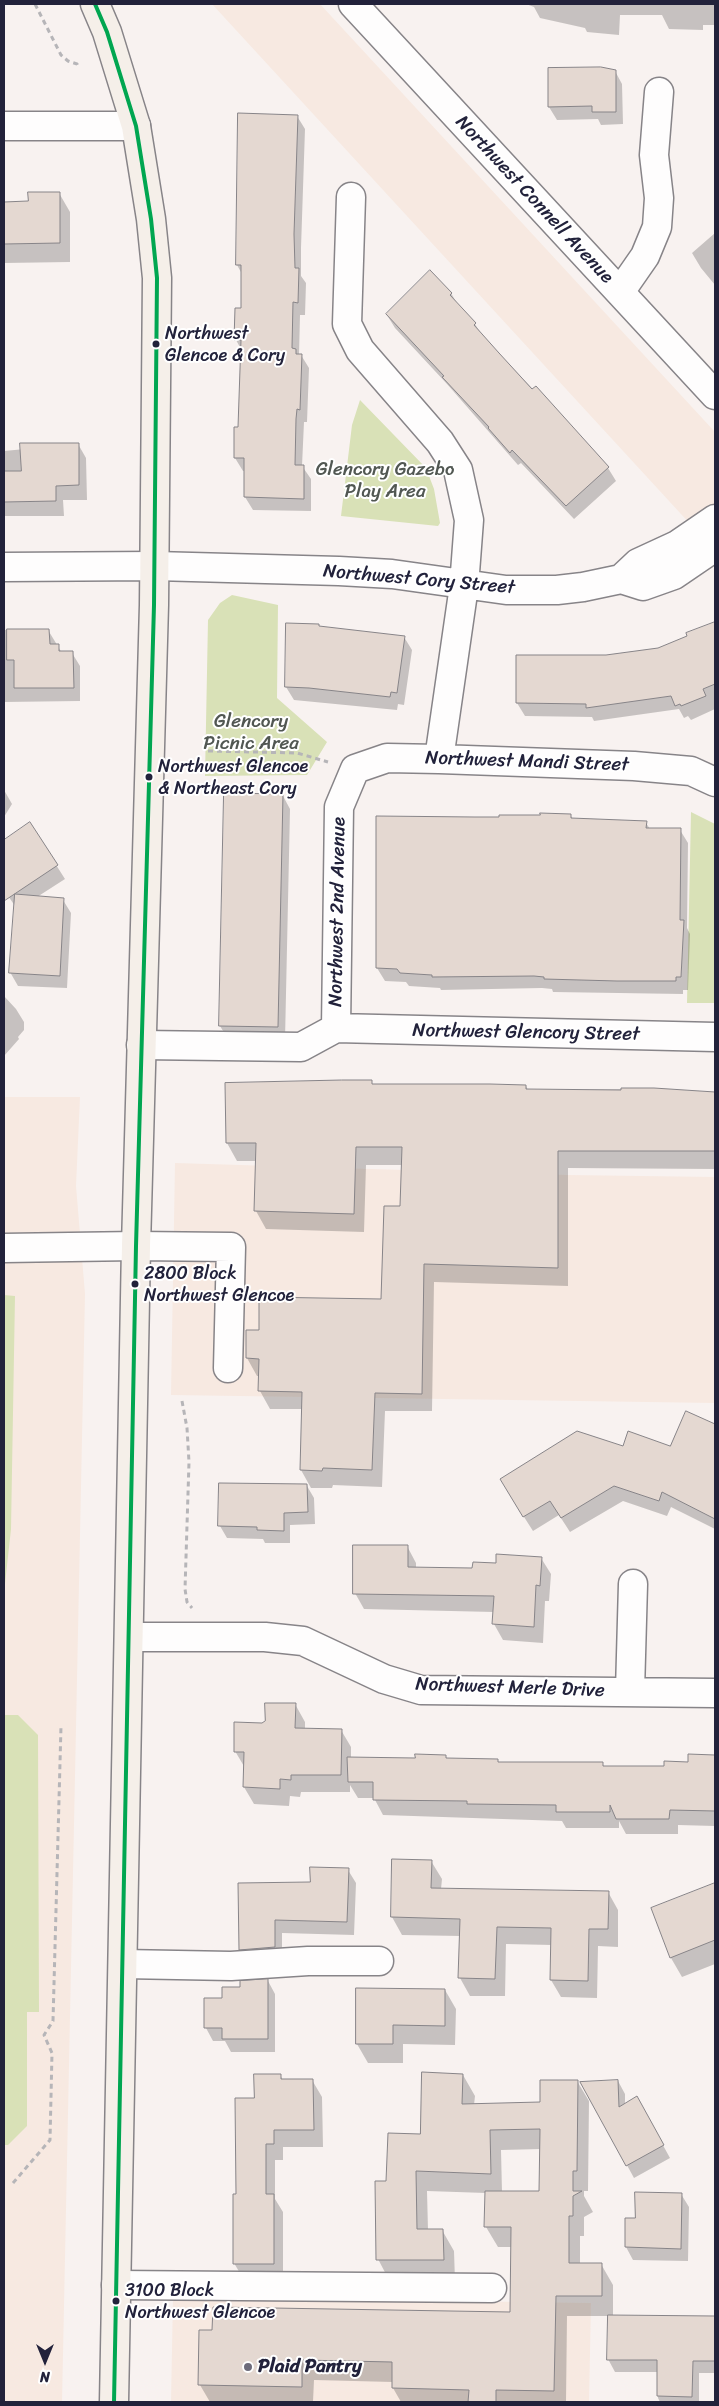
<!DOCTYPE html>
<style>
body{margin:0}
#map{position:relative;width:719px;height:2406px;overflow:hidden;background:#f8f2f0;font-family:Sriracha,sans-serif}
canvas{display:block}
.frame{position:absolute;inset:0;border:5px solid #22223b;pointer-events:none}
.north{position:absolute;left:20px;top:2336px;width:50px;height:50px;-webkit-text-stroke:4px #fff;paint-order:stroke;rotate:180deg;font-size:14px;font-weight:700;line-height:20px;text-align:center;color:#22223b}
.north::after{content:'';display:block;margin:auto;width:18px;height:22px;background:#22223b;clip-path:polygon(50% 0,100% 100%,50% 72%,0 100%)}
</style>
<div id="map">
<canvas width="719" height="2406"></canvas>
<div class="frame"></div>
<div class="north">N</div>
</div>
<script>
const g = document.querySelector('canvas').getContext('2d');
g.lineJoin = 'round';
function fill(path, color) { g.fillStyle = color; g.fill(path, 'evenodd'); }
function trace(path, color, width, dash) { g.strokeStyle = color; g.lineWidth = width; g.lineCap = dash ? 'butt' : 'round'; g.setLineDash(dash || []); g.stroke(path); }
function write(font, color, halo, rows, align = 'center') {
  g.font = font + ' Sriracha,sans-serif'; g.lineWidth = 4; g.setLineDash([]); g.textBaseline = 'middle'; g.strokeStyle = halo; g.fillStyle = color; for (const [text, x, y, turn = 0] of rows) {
    g.save(); g.translate(x, y); g.rotate((+turn || 0) * Math.PI / 180); g.textAlign = isNaN(turn) ? turn : align; if (halo) g.strokeText(text, 0, 0); g.fillText(text, 0, 0); g.restore();
  }
}
const built = new Path2D(`
 M212 4H320L715 432V551Z
 M4 1097H80L76 1186 85 1294 62 2402H4Z
 M175 1163 568 1175 715 1177V1403L171 1395Z
 M173 2297 591 2303 589 2402H171Z`);
const green = new Path2D(`
 M360 400 426 468 434 489 440 523 438 526 341 516 352 425Z
 M232 595 278 605 277 698 327 742 307 775 205 776 208 620 220 603Z
 M691 812 715 824V1003H687Z
 M4 1295 15 1296 11 1529 4 1593Z
 M4 1715H18L38 1735 39 2012H27V2126L8 2145H4Z`);
const shadow = new Path2D(`
 M526 4H715V25H703V30L669 29 662 15H620L619 35 587 32 585 28 540 18 534 7Z
 M615 71 622 84 623 124 601 125 598 119 557 120 549 107Z
 M297 116 305 129 301 248V276L306 283 305 315H300L299 355H301L309 368 307 422H304L302 466 311 479V511L253 510 245 497V471H243L235 458 239 428 242 351 236 340 242 310V274L237 265Z
 M59 193 70 212V262L4 263V203H29Z
 M715 233V285L701 268 692 253Z
 M451 293 458 305 475 324 483 337 608 468 616 481 574 519 521 463 518 465 447 384 395 328 387 315Z
 M78 444 86 458 87 500H63L64 516H4V451Z
 M715 623V709L691 720 688 716 684 718 679 709 594 721 592 717 525 716 517 703 606 656 659 650 689 637 688 634Z
 M320 628 404 637 412 650 404 705 398 704 397 710 294 700 286 687Z
 M4 630H48L62 653H72L80 666V701L4 702Z
 M4 790 12 804 4 817Z
 M225 795 283 796 290 809 285 1040 228 1039 220 1026Z
 M570 815 573 819 646 823 650 829 680 830 688 843 687 928 690 934 688 990H683V994L553 992 552 989 542 988 441 990 440 988 409 986 406 982 385 981 377 968 378 817 475 818Z
 M30 824 65 879 37 897 63 900 71 913 67 988 18 986 10 972 15 906 4 890V841Z
 M4 996 16 1009 24 1022V1030L18 1037 19 1039 4 1056Z
 M371 1082 373 1085 526 1086 528 1090 654 1089 715 1093V1169L568 1168V1286L434 1282 432 1411H385L382 1487 333 1485 332 1488H311L301 1470 302 1409H270L260 1391V1376H257L247 1358 260 1331 382 1300 401 1207 402 1165H366L364 1232 266 1229 256 1211 257 1161H237L227 1143Z
 M678 1431 715 1449V1529L671 1507 667 1516 623 1501 570 1532 559 1515 533 1531 510 1495 624 1448H671Z
 M307 1486 314 1498 315 1524 290 1525V1543H265L263 1539 227 1538 220 1526Z
 M407 1546 416 1563V1569H474L541 1558 551 1574 549 1601H545L543 1643 503 1640 494 1624V1612L364 1609 355 1593Z
 M295 1704 305 1722V1729L341 1730 351 1747V1758L416 1759 446 1757 447 1759 497 1760 499 1763H602L604 1767H665L689 1763V1756L715 1757V1826L678 1825V1834H626L619 1821V1828H566L562 1821 383 1815 374 1798H358L350 1785V1792H301L300 1797 290 1796 289 1806 254 1804 244 1787 245 1768 235 1751 263 1724Z
 M431 1861 442 1879 441 1889 608 1892 618 1910V1947L598 1946 597 1998 561 1997 551 1980 552 1945 506 1944 505 1996H470L460 1978 461 1936 402 1935 392 1917Z
 M348 1870 356 1883 354 1935 282 1933V1960L248 1963 240 1949 311 1883Z
 M709 1887H715V1964L682 1977 671 1958Z
 M268 1981 275 1994V2052H231L225 2041H213L206 2028V1999H223L242 1989Z
 M445 1990 456 2009 455 2045 403 2044V2063H368L357 2044Z
 M280 2075 283 2080H312L322 2097 323 2147H283V2160H275V2199L283 2212V2281L244 2280 234 2263 237 2195 256 2099Z
 M463 2075 475 2096 474 2105 541 2103 577 2081 589 2101 588 2191H584V2196L593 2212 584 2217V2236H580V2264H601L613 2285V2316L715 2318V2373H699V2402H660L658 2398V2372H615L608 2359 609 2316H567L566 2402H401L393 2388V2382L314 2380 313 2402H210L200 2385V2331L511 2313 512 2247H498L486 2227V2193L427 2191 428 2230H442L454 2251 455 2281 389 2280 378 2259 388 2182ZM541 2149V2192H502L501 2150Z
 M618 2081 625 2094V2104L637 2098 670 2158 634 2178 582 2083Z
 M681 2194 689 2207 688 2261 633 2260 626 2247 636 2220Z`);
const building = new Path2D(`
 M601 67 616 70V112H592V106L548 107V68Z
 M238 113 298 115 294 234 295 268H299L298 303 293 302 292 348 296 349V354H302L300 410 297 409 296 419 295 465H304V499L244 497V458H234V427H238L241 340H234L235 308H241V265H236Z
 M28 192H60V243L4 244V202L28 201Z
 M430 270 452 293 450 295 476 323 474 325 499 353 532 389 536 386 609 467 566 506 512 450 510 453 488 428 489 427 442 377 444 376 386 314Z
 M20 443H79V485L56 486V501L4 502V471H21Z
 M715 622V684L703 689 706 696 681 706 680 704 675 706 671 696 586 708V704L516 703V655H606L658 648 687 636 686 633Z
 M286 623 319 624V626L405 636 397 693 391 692 390 697 309 688 285 687Z
 M7 629H49L50 644H59V651H73L74 688H14V660H7Z
 M224 793 283 794 278 1027 219 1026Z
 M540 813 571 814V818L647 821 646 828H681L680 920H684L681 977H676V981H617L544 979V977L534 976 432 977V975L400 973 397 969 376 968V816L475 817H499V815H540Z
 M30 822 58 865 4 901V840Z
 M15 894 64 898 60 976 9 973Z
 M342 1080H372V1084H490L526 1085V1089L621 1090V1088H654L715 1092V1151H558V1268L424 1264 422 1394 375 1393 372 1470 323 1468 322 1471 300 1470 302 1392 258 1391 259 1359 246 1358V1330H259V1297L381 1299 384 1206H400L402 1147H356L354 1214 254 1211 256 1143H226L225 1083Z
 M686 1411 715 1424V1519L662 1492 659 1501 614 1486 561 1518 550 1501 523 1517 500 1479 577 1431 623 1446 628 1431 670 1446Z
 M219 1483 307 1484 308 1512 284 1513V1531L257 1530V1527L218 1526Z
 M353 1545H408V1567L472 1568 473 1562 496 1563V1554L542 1557 540 1586 536 1585 534 1627 492 1624 494 1596 353 1594Z
 M265 1703H296L295 1728 342 1729 341 1775H291V1780L280 1779V1789L243 1787 244 1752H234V1722L262 1723 265 1721Z
 M415 1754 446 1755V1758L498 1759V1762H603V1766H664V1761L688 1762V1754L715 1755V1811L670 1810 669 1819H616L610 1805V1812H556V1805L467 1804V1801L373 1800V1782H348L347 1757 415 1758Z
 M392 1859 432 1860 431 1888 609 1891 608 1929H589L588 1981 550 1980 551 1928 497 1927 495 1979 458 1978 460 1919 391 1917Z
 M310 1867 349 1868 347 1922 275 1920V1947L239 1950 238 1883 310 1882Z
 M715 1883V1940L670 1958 651 1908Z
 M268 1979V2039H222V2028H204V1998H222V1987H240V1981Z
 M356 1988 445 1989V2026L393 2025V2044H356Z
 M422 2072 463 2074 462 2104 540 2102V2080H578L577 2171H573V2191H582L573 2196V2216H569V2263H602V2296H556L554 2391 496 2390V2402H468L469 2390 392 2388V2362L302 2360V2387L198 2385 199 2330H212L213 2307 510 2312 511 2227H484L485 2191H539L540 2129 490 2130 491 2174 416 2171 417 2229H443L444 2260H376L375 2181H386L388 2133 420 2134Z
 M254 2074H281V2079H313L314 2130H274V2144H266V2194H274V2264H233V2194H236L235 2098H254Z
 M618 2080 619 2107 637 2096 664 2145 626 2166 580 2082Z
 M635 2192 682 2193 681 2249 625 2247V2218H635Z
 M608 2315 715 2316V2361H693L692 2397 657 2396V2360H607Z`);
const path = new Path2D(`
 M35 4 61 55 68 61 77 64 79 68
 M208 751 297 753 328 762
 M182 1401 187 1428 189 1462 185 1589 187 1602 192 1608
 M13 2183 50 2140 52 2053 44 2035 53 2021 61 1726`);
const minor = new Path2D(`
 M353 4 715 395
 M4 126H136
 M351 197 347 324 360 350 440 442 458 470 469 520 464 586 439 759
 M620 292 645 256 657 227 659 198 654 155 659 92
 M4 567 155 566 339 571 392 574 506 590H557L583 587 621 579 643 586 674 575 715 547
 M621 579 638 563 677 545 715 519
 M336 1028 339 807 355 769 387 758 439 759 634 766 691 771 715 782
 M141 1045 301 1047 336 1028 715 1037
 M4 1248 136 1246 231 1247 228 1368
 M130 1637H265L303 1641 384 1679 421 1690 715 1693
 M630 1691 633 1584
 M123 1964 231 1966 308 1961H379
 M116 2285 492 2288`);
const major = new Path2D(`
 M95 4 107 32 136 126 151 219 157 278 154 605 136 1246 114 2402`);
const bus1 = new Path2D(`
 M95 4 107 32 136 126 151 219 157 278 154 605 136 1246 114 2402`);
const markers = [
 [156,344,4.5,"#22223b"],
 [149,777,4.5,"#22223b"],
 [135,1284,4.5,"#22223b"],
 [116,2301,4.5,"#22223b"],
 [248,2367,5,"#6d6b7a"]
];
const busNames = [
 ["Northwest",165,334],
 ["Glencoe & Cory",165,356],
 ["Northwest Glencoe",158,767],
 ["& Northeast Cory",158,789],
 ["2800 Block",144,1274],
 ["Northwest Glencoe",144,1296],
 ["3100 Block",125,2291],
 ["Northwest Glencoe",125,2313]
];
const streetNames = [
 ["Northwest Connell Avenue",534,200,47],
 ["Northwest Cory Street",419,580,5],
 ["Northwest Mandi Street",527,762,2],
 ["Northwest 2nd Avenue",338,912,-89],
 ["Northwest Glencory Street",526,1033,1],
 ["Northwest Merle Drive",510,1688,2]
];
const parkNames = [
 ["Glencory Gazebo",385,470],
 ["Play Area",385,492],
 ["Glencory",251,722],
 ["Picnic Area",251,744]
];
const poiNames = [
 ["Plaid Pantry",258,2367]
];
fill(built, '#f7e9e1');
fill(green, '#d9e1b7');
fill(shadow, '#0003');
fill(building, '#e4d8d1');
trace(building, '#878488', 1);
trace(minor, '#878488', 31);
trace(major, '#878488', 31);
trace(path, '#b6b5b8', 3, [5, 4]);
trace(minor, '#fefdfd', 28);
trace(major, '#f5efe9', 28);
trace(bus1, '#00a651', 4);
for (const [x, y, r, color] of markers) { const dot = new Path2D(); dot.arc(x, y, r, 0, 2 * Math.PI); g.fillStyle = color; g.fill(dot); trace(dot, '#fff', 2); }
write('18px', '#22223b', '#fff', busNames, 'left');
write('19px', '#22223b', '#fff', streetNames);
write('19px', '#515752', '#fff', parkNames);
write('bold 19px', '#22223b', '#fff', poiNames, 'left');
</script>
